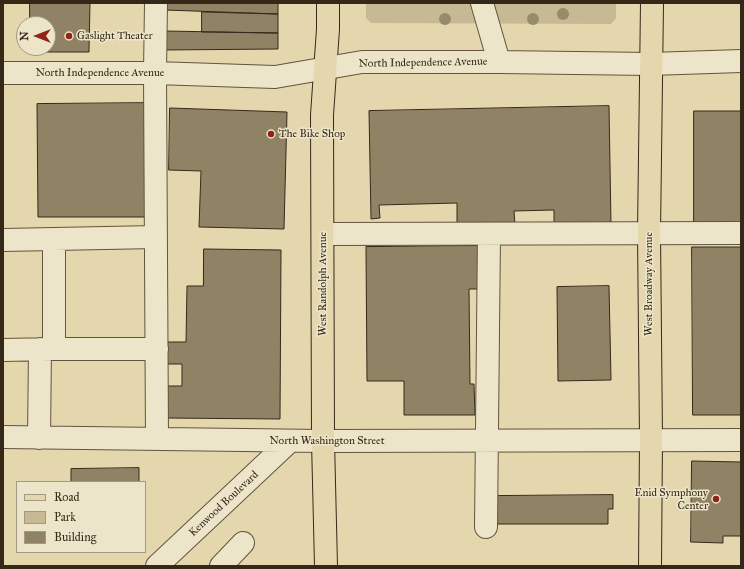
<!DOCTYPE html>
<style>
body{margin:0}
#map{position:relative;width:744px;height:569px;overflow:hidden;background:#e4d7ad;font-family:"IM FELL Great Primer",serif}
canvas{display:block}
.frame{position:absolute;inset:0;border:4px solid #362818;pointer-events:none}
.legend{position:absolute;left:16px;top:481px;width:130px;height:72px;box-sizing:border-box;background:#ede5ca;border:1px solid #a49983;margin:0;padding:5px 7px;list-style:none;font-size:12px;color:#362818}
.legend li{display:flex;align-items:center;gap:8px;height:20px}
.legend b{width:20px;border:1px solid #a49983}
.north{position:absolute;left:16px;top:16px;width:40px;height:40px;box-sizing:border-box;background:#ede5ca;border:1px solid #a49983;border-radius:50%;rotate:270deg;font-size:11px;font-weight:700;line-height:16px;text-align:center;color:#362818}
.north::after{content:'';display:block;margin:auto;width:14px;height:18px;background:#8f2418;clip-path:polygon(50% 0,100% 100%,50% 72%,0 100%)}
</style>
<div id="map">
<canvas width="744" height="569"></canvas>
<div class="frame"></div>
<ul class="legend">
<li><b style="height:5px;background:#e4d7ad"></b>Road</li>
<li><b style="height:11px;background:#c6b994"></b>Park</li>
<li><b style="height:11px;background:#908365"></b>Building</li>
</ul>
<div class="north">N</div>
</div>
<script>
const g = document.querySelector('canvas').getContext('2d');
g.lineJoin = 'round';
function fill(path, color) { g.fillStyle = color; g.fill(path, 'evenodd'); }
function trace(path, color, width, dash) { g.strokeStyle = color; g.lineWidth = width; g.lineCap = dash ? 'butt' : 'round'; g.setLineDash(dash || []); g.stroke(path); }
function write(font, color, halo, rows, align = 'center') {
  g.font = font + ' "IM FELL Great Primer",serif'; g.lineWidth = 3; g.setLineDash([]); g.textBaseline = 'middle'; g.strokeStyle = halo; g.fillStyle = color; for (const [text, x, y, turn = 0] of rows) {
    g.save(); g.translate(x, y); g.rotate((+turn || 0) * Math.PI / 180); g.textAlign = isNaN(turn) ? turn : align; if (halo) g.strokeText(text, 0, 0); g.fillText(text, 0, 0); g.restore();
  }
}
const green = new Path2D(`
 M366 3H616V18L611 24 371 23 366 18Z`);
const building = new Path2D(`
 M30 3H90L89 52H30V48H48V24H30Z
 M165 3H278V14L165 10Z
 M202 12 278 14V33L202 32Z
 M164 31 278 33V49L164 50Z
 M149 103V217H38L37 104Z
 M609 106 611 225 554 226V210L514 211 515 225 457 226V203L379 205 380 218 371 219 369 111Z
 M170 108 287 112 284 229 199 227 201 171 169 170Z
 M694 111H741V224H694Z
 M481 246V289H469L470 384H474L475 415H404V381H367L366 247Z
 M692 247H741V415H693Z
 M204 249 281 250 280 419 166 418V386H182V364H166V342H186L187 286H203Z
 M609 286 611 380 558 381 557 287Z
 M692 461 741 462V536H723V543L691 542Z
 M139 468V482H71V469Z
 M613 495V509H608V524H495L494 496Z`);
const minor = new Path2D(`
 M156 3 155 73 157 439
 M482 3 499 62
 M3 73H155L275 77 362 62H499L651 64 741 61
 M323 234 741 233
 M54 239V349H157
 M3 240 156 237
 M3 350 54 349
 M3 437 323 441 741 440
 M39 438 40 349
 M486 527 489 234
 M157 566 290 441
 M221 566 243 543`);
const major = new Path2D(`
 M326 566 323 441 322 115 328 29V3
 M650 566 651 439 649 233 652 3`);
const trees = [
 [563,14],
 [445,19],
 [533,19]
];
const markers = [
 [69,36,4,"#8f2418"],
 [271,134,4,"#8f2418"],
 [716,499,4,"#8f2418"]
];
const poiNames = [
 ["Gaslight Theater",77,36],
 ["The Bike Shop",279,134],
 ["Enid Symphony",708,493,"right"],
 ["Center",708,506,"right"]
];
const streetNames = [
 ["North Independence Avenue",423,63,-1],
 ["North Independence Avenue",100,73],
 ["West Randolph Avenue",323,284,-90],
 ["West Broadway Avenue",649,284,-90],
 ["North Washington Street",327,441],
 ["Kenwood Boulevard",224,504,-43]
];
fill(green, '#c6b994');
fill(building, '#908365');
trace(building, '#362818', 1);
trace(minor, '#62543d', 24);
trace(major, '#362818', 24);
trace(minor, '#ede5ca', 22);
trace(major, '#e4d7ad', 22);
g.fillStyle = '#988b6c';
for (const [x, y] of trees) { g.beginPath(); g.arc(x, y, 6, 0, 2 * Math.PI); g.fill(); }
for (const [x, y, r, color] of markers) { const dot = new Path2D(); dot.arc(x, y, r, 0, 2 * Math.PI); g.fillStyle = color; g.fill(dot); trace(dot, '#ede5ca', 1.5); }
write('11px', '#362818', '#ede5ca', poiNames, 'left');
write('11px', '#362818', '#ede5ca', streetNames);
</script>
